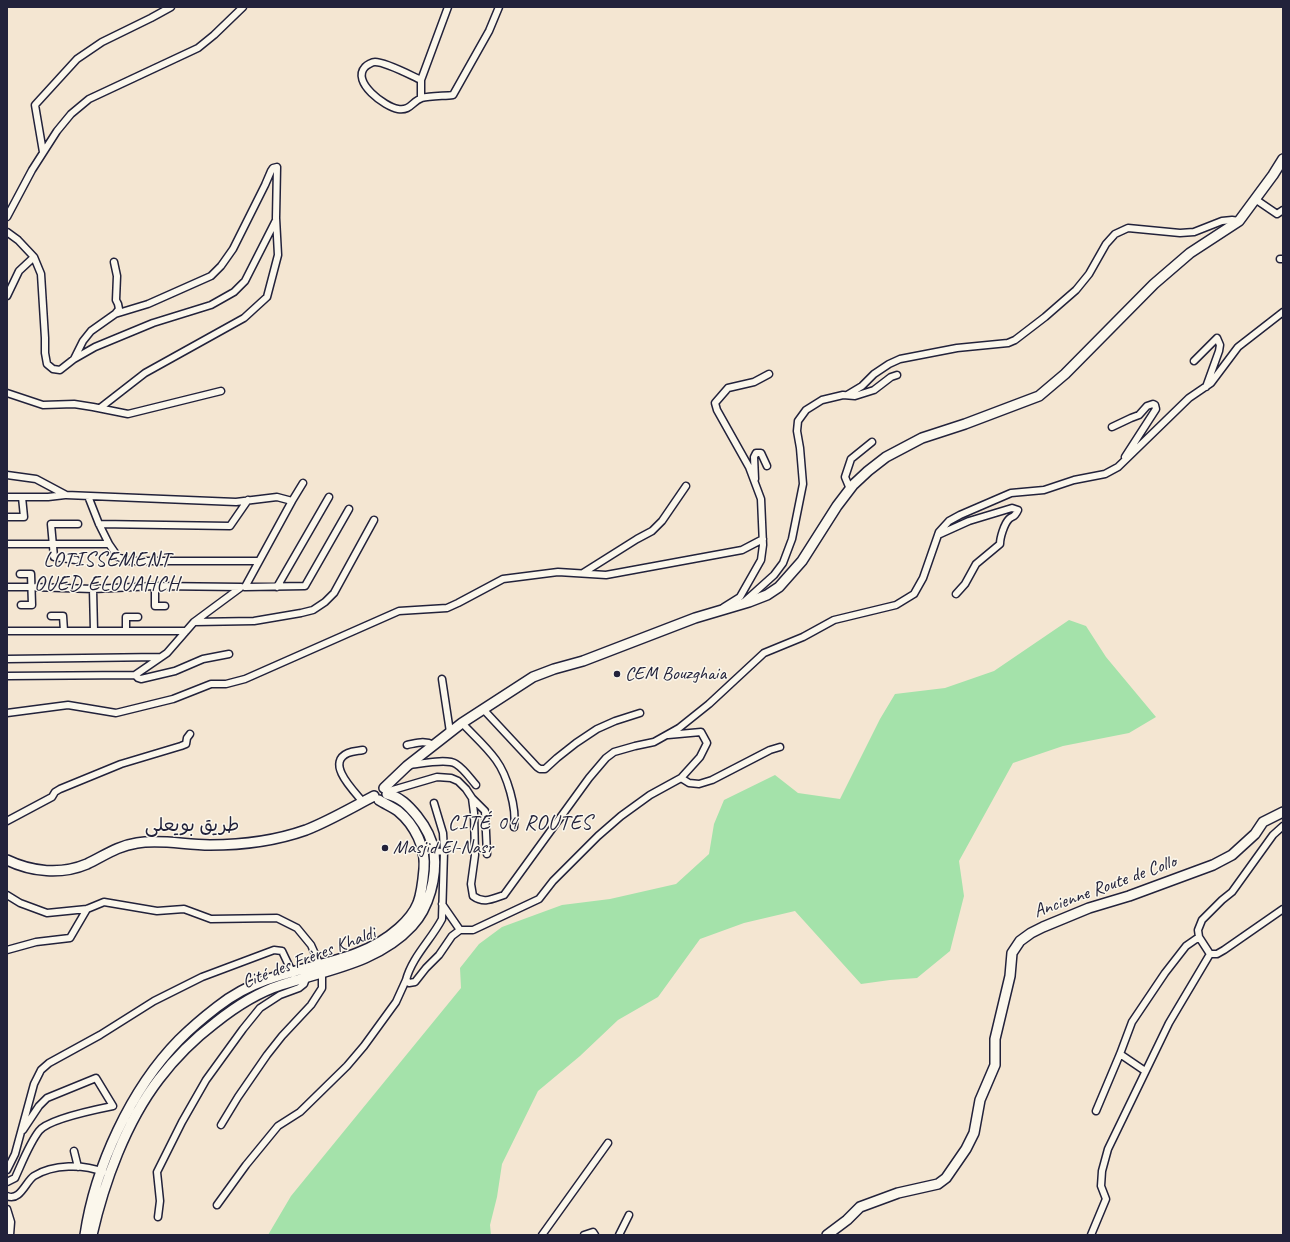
<!DOCTYPE html>
<meta charset="utf-8">
<style>
body{margin:0}
#map{position:relative;width:1290px;height:1242px;overflow:hidden;background:#f4e6d2;font-family:Caveat,sans-serif}
canvas{display:block}
.frame{position:absolute;inset:0;border:8px solid #22223b;pointer-events:none}
</style>
<div id="map">
<canvas width="1290" height="1242"></canvas>
<div class="frame"></div>
</div>
<script>
const g = document.querySelector('canvas').getContext('2d');
g.lineJoin = 'round';
function fill(path, color) { g.fillStyle = color; g.fill(path, 'evenodd'); }
function trace(path, color, width, dash) { g.strokeStyle = color; g.lineWidth = width; g.lineCap = dash ? 'butt' : 'round'; g.setLineDash(dash || []); g.stroke(path); }
function write(font, color, halo, rows, align = 'center') {
  g.font = font + ' Caveat,"Playpen Sans Arabic",sans-serif'; g.lineWidth = 3; g.setLineDash([]); g.textBaseline = 'middle'; g.strokeStyle = halo; g.fillStyle = color; for (const [text, x, y, turn = 0] of rows) {
    g.save(); g.translate(x, y); g.rotate((+turn || 0) * Math.PI / 180); g.textAlign = isNaN(turn) ? turn : align; if (halo) g.strokeText(text, 0, 0); g.fillText(text, 0, 0); g.restore();
  }
}
const green = new Path2D(`
 M1069 620 1086 626 1106 657 1156 717 1129 733 1063 746 1013 763 959 861 964 896 950 951 917 978 890 980 861 984 795 911 744 923 700 939 658 997 618 1020 580 1056 538 1091 502 1164 497 1197 490 1225 491 1235H268L291 1196 461 988 460 968 479 944 502 927 562 905 610 899 676 884 709 854 714 824 724 800 775 775 798 793 840 799 880 719 895 694 945 688 994 671Z`);
const street = new Path2D(`
 M421 80C410 75 386 62 375 62 372 62 367 65 365 67 351 82 385 107 398 109 411 111 412 101 422 98 429 96 445 96 453 95L489 31 499 7
 M421 98V80L448 7
 M43 152 35 105 77 59 102 42 151 18 171 7
 M1255 199 1277 214 1283 210
 M7 217 32 170 57 131 71 114 89 99 198 48 214 35 243 7
 M7 232 18 240 34 257 41 274 45 338V353L47 364 53 369 60 370 74 359 95 347 153 323 211 305 234 292 245 281 276 220
 M1280 259H1283
 M114 262 117 276 116 300 118 304 119 309 115 314
 M7 296 19 271 34 257
 M74 359 83 341 91 331 115 314 148 304 211 276 221 266 233 249 265 185 271 171 273 168 277 167 276 218 278 255 267 297 244 318 145 373 100 408
 M1194 361 1217 338 1220 345 1219 351 1206 387
 M7 393 43 405 74 404 93 407 128 414 221 391
 M847 395 862 386 874 374 889 364 900 359 957 348 1008 343 1015 340 1045 317 1076 290 1089 274 1106 244 1115 234 1128 228 1180 233 1194 232 1222 221 1232 220 1239 221
 M1112 427 1131 418 1139 415 1147 406 1153 404 1155 405 1156 409 1125 457
 M7 475 36 479 66 495 236 502 277 497 292 501 245 587 305 586 349 509
 M755 479 754 457 756 453H761L767 466
 M850 489 845 477 851 459 872 442
 M88 496 99 524 109 544
 M7 497H48L65 495
 M292 501 303 483
 M8 517H24L22 497
 M99 524 230 526 248 500
 M938 535 969 521 1012 508 1018 510C1014 519 1013 515 1009 519 1004 524 1000 538 1000 544L976 564 965 584 956 594
 M7 544H109L118 557 128 561H259
 M76 560 54 557 51 524H78
 M583 573 637 539 652 531 662 521 686 486
 M20 574H31L32 605H21
 M155 586V606H165
 M7 587H32L93 589 155 586 241 587
 M277 587 329 497
 M240 588 194 622 254 621 301 613 313 610 325 602 334 593 374 520
 M93 589 94 631
 M744 602 774 575 783 563 792 539 803 484 800 448 797 431 798 421 806 410 822 400 843 395 855 396 874 390 891 377 897 375
 M724 607 740 597 761 560 763 545 761 499 749 467 717 410 715 403 728 388 754 382 769 374
 M51 616H63L64 631
 M7 631H186
 M126 631V617H138
 M7 659 161 657
 M135 675 138 678 141 679 175 671 203 659 229 654
 M7 676 135 675 167 653 194 622
 M442 679 450 732
 M483 709 537 767 540 769H545L557 758 576 743 597 729 615 721 640 713
 M7 713 68 705 116 713 173 699 211 684H226L245 679 399 611 447 608 458 603 503 579 558 572 606 575 742 550 763 539
 M462 723C473 735 486 746 496 760 507 775 517 808 514 827
 M407 745C417 743 424 740 434 745
 M409 765C420 764 447 758 456 764 464 769 470 778 476 785
 M681 778 689 783 699 784 712 780 770 750 780 747
 M386 792 437 777 451 778 458 781 466 789 472 798 474 813 475 855 471 884 473 896C484 904 492 899 504 895L589 778 606 758 614 752 635 746 654 742 679 728 709 704 764 653 803 637 834 620 896 605 914 594 923 578 939 532 949 521 960 515 1011 493 1044 490 1074 480 1105 474 1118 467 1189 398 1211 383 1238 347 1283 312
 M472 798 485 811 487 854
 M363 802C354 791 325 763 348 753 353 751 358 751 363 750
 M434 803 443 833 444 851
 M7 821 52 797 55 792 60 789 121 764 181 746 186 744 187 738 190 734
 M434 852 444 851 442 919C431 940 412 957 406 980L409 983 415 982 426 968 439 955 452 936 460 930H473L539 899 553 881 598 836 621 816 650 795 681 778 700 757 707 743 701 732 668 735
 M7 895 20 903 47 913 87 909 104 902 157 911 184 909 211 919 277 918 297 928 311 945 320 965 322 973V988L311 1005 282 1036 267 1055 238 1097 221 1125
 M442 904 460 930
 M7 950 36 942 70 938 87 909
 M1210 954 1199 937 1198 930 1202 920 1222 900 1232 892 1273 835 1283 826
 M1210 954H1217L1224 950 1283 909
 M1120 1054 1145 1071
 M1096 1111 1120 1054 1132 1022 1165 973 1186 946 1199 937
 M74 1151 78 1167
 M7 1170 15 1154 34 1084 41 1070 49 1063 100 1035 154 1001 202 977 274 950 282 951 293 974
 M7 1182 15 1178C22 1163 29 1144 39 1131 48 1119 98 1109 113 1106L96 1078 47 1098 39 1106 23 1130
 M7 1196C20 1202 26 1181 34 1176 53 1164 84 1164 103 1172
 M217 1205 246 1165 278 1126 300 1112 347 1066 364 1046 396 1002 406 980
 M7 1209 11 1222 10 1235
 M158 1217 160 1201 157 1172 182 1122 206 1080 243 1029 260 1008 280 995 299 988 304 984 307 976
 M542 1235 608 1143
 M584 1235 593 1232 595 1235
 M619 1235 629 1215
 M1091 1235 1106 1199 1101 1186 1102 1171 1108 1149 1169 1023 1210 954`);
const secondary = new Path2D(`
 M384 788 407 766 462 723 533 677 554 669 583 661 695 618 749 602 767 595 779 587 802 561 837 506 853 485 868 471 886 457 922 438 965 424 1039 396 1065 374 1154 284 1190 253 1239 221 1273 175 1283 159
 M7 860C32 872 61 875 87 864 104 856 117 846 137 843 161 839 185 845 210 845 242 845 275 841 306 830 329 821 351 808 374 796
 M85 1235C95 1167 131 1089 179 1040 191 1028 204 1017 217 1007 231 996 249 986 266 980 312 963 361 962 399 928 407 921 414 913 418 903 422 892 423 881 424 869 426 848 415 825 398 811 393 807 385 804 379 800
 M92 1235C104 1182 126 1122 159 1079 175 1058 194 1039 215 1023 235 1007 256 993 281 985 326 970 378 963 412 926 429 908 437 877 434 852 432 839 425 826 417 816 408 805 400 797 387 794
 M827 1235 847 1220 860 1207 898 1193 938 1184 946 1178 966 1149 974 1133 980 1100 995 1065V1039L1010 976 1012 953 1020 941 1031 933 1043 927 1089 908 1129 896 1213 865 1232 855 1255 834 1263 822 1283 812`);
const markers = [
 [617,674,4,"#22223b"],
 [385,848,4,"#22223b"]
];
const poiNames = [
 ["CEM Bouzghaia",625,674],
 ["Masjid El-Nasr",393,848]
];
const streetNames = [
 ["طريق بويعلى",192,826],
 ["Ancienne Route de Collo",1105,887,-20],
 ["Cité des Frères Khaldi",309,958,-21]
];
const quarterNames = [
 ["LOTISSEMENT",107,560],
 ["OUED ELOUAHCH",107,584],
 ["CITÉ 04 ROUTES",520,823]
];
fill(green, '#a4e2aa');
trace(street, '#22223b', 9);
trace(secondary, '#22223b', 12);
trace(street, '#fbf7ec', 6);
trace(secondary, '#fbf7ec', 9);
for (const [x, y, r, color] of markers) { const dot = new Path2D(); dot.arc(x, y, r, 0, 2 * Math.PI); g.fillStyle = color; g.fill(dot); trace(dot, '#fbf7ec', 1.5); }
write('19px', '#22223b', '#fbf7ec', poiNames, 'left');
write('19px', '#22223b', '#fbf7ec', streetNames);
g.letterSpacing = '1px';
write('21px', '#22223b', '#fbf7ec', quarterNames);
g.letterSpacing = '0px';
</script>
